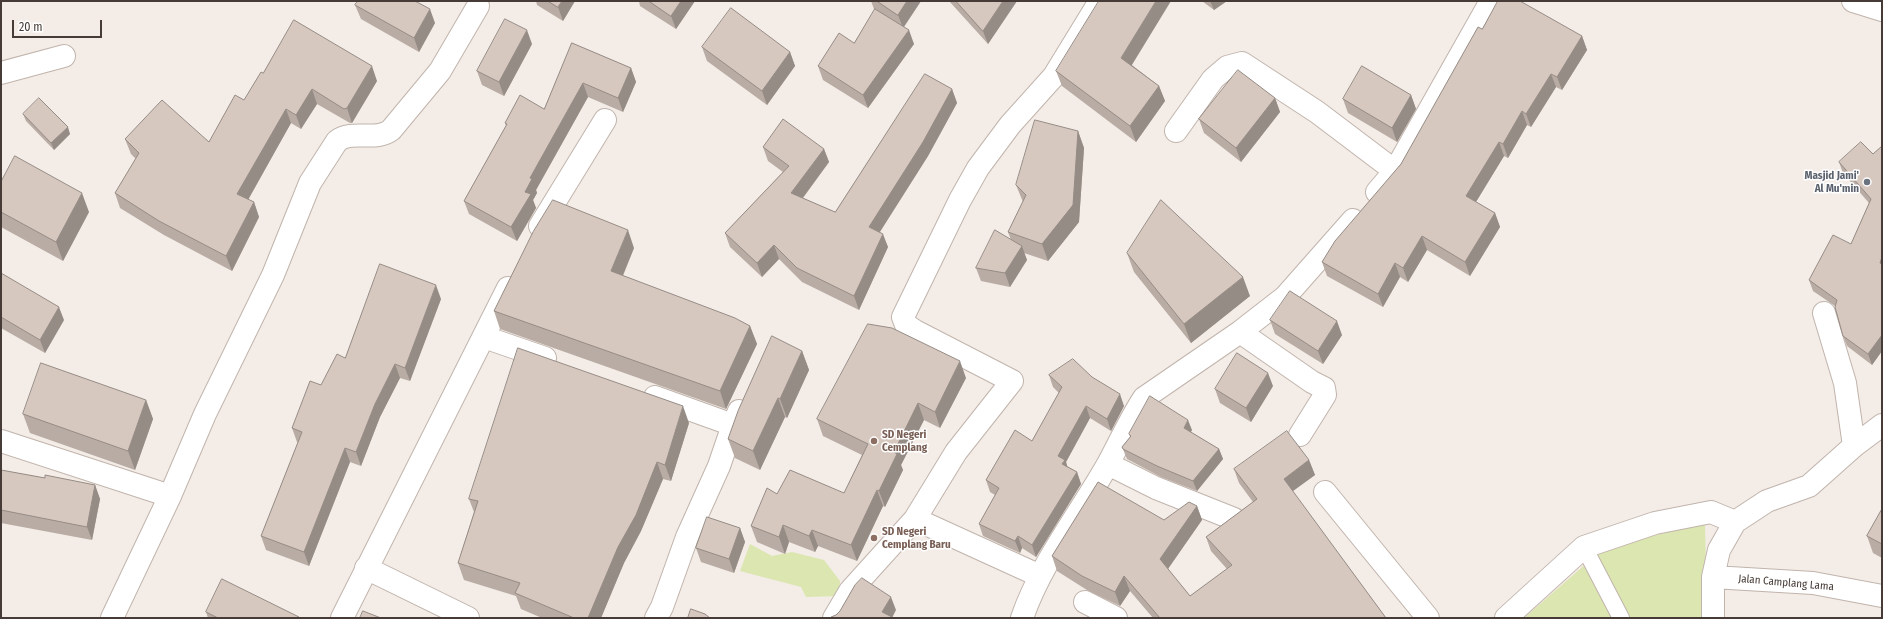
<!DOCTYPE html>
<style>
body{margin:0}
#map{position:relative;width:1883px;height:619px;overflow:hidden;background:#f3ece7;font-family:"Fira Sans Condensed",sans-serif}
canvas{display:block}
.frame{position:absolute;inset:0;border:2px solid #463b36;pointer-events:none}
.scale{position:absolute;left:12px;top:20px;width:90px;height:18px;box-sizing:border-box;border:2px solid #463b36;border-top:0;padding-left:5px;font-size:12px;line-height:14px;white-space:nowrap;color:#463b36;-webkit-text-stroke:3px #fff;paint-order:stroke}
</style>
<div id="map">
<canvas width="1883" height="619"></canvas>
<div class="frame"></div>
<div class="scale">20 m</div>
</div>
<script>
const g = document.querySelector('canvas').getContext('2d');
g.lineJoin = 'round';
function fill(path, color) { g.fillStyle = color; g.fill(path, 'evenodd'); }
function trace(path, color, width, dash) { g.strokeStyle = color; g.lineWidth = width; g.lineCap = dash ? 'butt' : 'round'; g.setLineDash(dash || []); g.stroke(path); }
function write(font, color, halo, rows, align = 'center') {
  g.font = font + ' "Fira Sans Condensed",sans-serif'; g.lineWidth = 3; g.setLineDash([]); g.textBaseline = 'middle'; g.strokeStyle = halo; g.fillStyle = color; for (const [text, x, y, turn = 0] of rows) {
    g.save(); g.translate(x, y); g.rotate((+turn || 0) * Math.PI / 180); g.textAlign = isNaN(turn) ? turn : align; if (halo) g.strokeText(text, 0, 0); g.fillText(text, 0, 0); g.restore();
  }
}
const green = new Path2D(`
 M1705 523 1707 618H1524L1604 548Z
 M750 544 772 556 792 552 824 560 840 581 839 596 806 597 801 587 740 571Z`);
const service = new Path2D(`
 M1584 547 1621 618`);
const minor = new Path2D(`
 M1853 1 1882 10
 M1 73 64 56
 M1176 131 1213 79 1227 67 1242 63 1317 112 1395 171
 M1377 192 1395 171 1491 1
 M540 226 605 120
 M1824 313 1845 383 1854 446
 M1240 332 1312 382 1324 388 1325 395 1300 435
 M484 337 545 358
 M655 397 733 425
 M1 441 170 496
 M1108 464 1156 488 1234 519
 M1325 492 1428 618
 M366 568 468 618
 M1040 576 915 519 956 452 1012 381 915 331 906 325 903 317 960 200 978 168 1010 125 1054 76 1100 1
 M1713 577 1813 583 1882 596
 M1085 602 1116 618
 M112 618 170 496 205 414 273 275 310 183 337 141C353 129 376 142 391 130L440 71 478 6
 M342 618 508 288
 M656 618 662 607 687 537 719 466 733 425 739 411
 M834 618 850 591 915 519
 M1022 618C1041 563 1079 515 1108 464 1120 442 1130 419 1144 398L1240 332 1285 297 1353 220
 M1506 618 1584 547 1655 523 1711 512 1735 522 1767 501 1809 486 1854 446 1882 425
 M1713 618V577L1719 550 1735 522`);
const wall = new Path2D(`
 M536 1H575L563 21 537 5Z
 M639 1H695L676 29 640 6Z
 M871 1H921L904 27 914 44 868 108 823 80 818 66 854 43 875 10 874 9Z
 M949 1H1017L988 44Z
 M1202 1H1227L1214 10Z
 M355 5 435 23 419 52 361 19Z
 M1482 29 1582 36 1587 50 1562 90 1556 87 1531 127 1527 125 1508 158 1504 156 1476 202 1495 213 1500 227 1470 276 1427 250 1408 282 1400 277 1383 307 1327 276 1322 262 1401 164Z
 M572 43 631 68 636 82 623 112 588 97 536 190 537 193 533 200 536 208 517 241 469 214 464 201 506 126 505 123 544 109Z
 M532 44 504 96 482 85 477 71Z
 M702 47 790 52 795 66 767 105 707 61Z
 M1132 65 1159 86 1165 101 1136 142 1062 86 1056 71Z
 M263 73 377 81 352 123H350L317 104 301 129 291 123 248 199 254 202 259 217 232 271 164 235 120 208 115 193 136 159 131 154 125 139 209 142 244 100Z
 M952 89 957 103 928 156 880 232 888 247 859 310 802 282 779 259 762 277 730 247 725 233 783 172 768 161 763 147 824 149 829 162 803 198 835 212Z
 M1411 95 1416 109 1397 142 1348 113 1343 99Z
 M1275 98 1280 112 1241 162 1204 133 1199 119Z
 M23 114 70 134 54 150 26 121Z
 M1078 131 1084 148 1079 222 1048 261 1024 253 1027 260 1010 287 981 281 976 268 1011 240 1008 232 1023 202 1016 185Z
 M1882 146V351L1872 365 1847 346 1843 336 1835 306 1813 291 1809 280 1851 244 1869 203 1843 173 1839 162 1873 154Z
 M1 182 89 212 63 261 1 227Z
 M634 248 623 276 750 326 757 344 726 409 500 329 494 311Z
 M1127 253 1250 296 1191 343 1134 272Z
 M1 273 64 320 45 353 1 328Z
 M441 299 410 381 400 378 380 417 361 466 350 462 309 566 266 550 261 536 298 442H297L292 428 321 385 345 358Z
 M1270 320 1342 335 1323 364 1275 334Z
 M802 351 809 370 787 418 785 417 760 470 735 458 728 439Z
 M1049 375 1124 406 1111 431 1090 418 1066 462 1067 466 1077 472 1081 484 1036 557 1022 548 1020 553 983 536 979 524 995 495 990 492 986 480 1032 441 1059 393 1053 387Z
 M966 378 940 428 924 420 901 465 903 470 885 507 883 506 857 561 818 546 815 552 789 542 785 554 757 542 751 526 777 494 844 493 862 455 823 436 817 419Z
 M1273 386 1251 422 1220 403 1215 389Z
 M146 400 153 419 135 470 30 433 23 414Z
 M689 423 671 481 663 479 641 531 624 563 601 618H542L521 609 516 596 464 580 458 563 474 512 469 499Z
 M1192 430 1191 432 1219 449 1223 459 1197 491 1161 477 1127 459 1122 447 1130 437 1129 434Z
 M1309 460 1315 475 1292 491 1386 618H1153L1130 591 1120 606 1087 590 1057 571 1052 556 1164 520 1197 506 1202 520 1168 569 1190 596 1227 569 1211 551 1206 537 1253 502 1239 483 1234 469Z
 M1 470 45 478 95 485 100 499 92 540 1 523Z
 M1882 509V558L1873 553 1867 536Z
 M740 528 745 542 734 573 701 562 696 548Z
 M206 612 300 618H208Z`);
const shadedWall = new Path2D(`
 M562 1H575L563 21 558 7Z
 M681 1H695L676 29 671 16Z
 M907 1H921L903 28 898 15Z
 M1003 1H1017L988 44 983 31Z
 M1156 1H1171L1127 73 1121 58Z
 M1210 1H1227L1214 10Z
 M430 9 435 23 419 52 414 38Z
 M527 30 532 44 504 96 499 82Z
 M909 30 914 44 868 108 863 95Z
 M1582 36 1587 50 1562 90 1557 77Z
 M790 52 795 66 767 105 762 91Z
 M372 66 377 81 352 123 347 108Z
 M631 68 636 82 623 112 618 98Z
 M1551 74 1556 87 1531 127 1526 114Z
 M583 83 588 97 536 190 537 193 533 200 536 208 517 241 511 227 530 178Z
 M1159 86 1165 101 1136 142 1130 126Z
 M312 89 317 104 301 129 296 115Z
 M952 89 957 103 928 156 874 241 869 227Z
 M1411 95 1416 109 1397 142 1392 128Z
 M1275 98 1280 112 1241 162 1236 148Z
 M286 109 291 123 243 209 237 194Z
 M1522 111 1527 125 1508 158 1503 144Z
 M68 127 70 134 54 150 51 143Z
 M1078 131 1084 148 1079 222 1048 261 1042 244Z
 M1499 142 1504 156 1471 210 1466 196Z
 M824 149 829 162 796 207 791 193Z
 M82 193 89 212 63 261 56 242Z
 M254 202 259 217 232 271 226 256Z
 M1495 213 1500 227 1470 276 1465 262Z
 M628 230 634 248 617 289 611 271Z
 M883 234 888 247 859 310 854 296Z
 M1422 236 1427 250 1408 282 1403 268Z
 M774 245 779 259 762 277 757 263Z
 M1022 246 1027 260 1010 287 1005 273Z
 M1882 257V269L1880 263Z
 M1395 263 1400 277 1383 307 1378 294Z
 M1243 277 1250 296 1191 343 1184 324Z
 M436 285 441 299 410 381 405 368Z
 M59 307 64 320 45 353 40 340Z
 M1337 321 1342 335 1323 364 1318 351Z
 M750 326 757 344 726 409 720 391Z
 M1882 335V351L1872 365 1868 354Z
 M802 351 809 370 787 418 780 399Z
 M960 361 966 378 940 428 935 412Z
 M395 364 400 378 380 417 361 466 356 452 375 404Z
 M1268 373 1273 386 1251 422 1246 408Z
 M1120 394 1124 406 1111 431 1107 419Z
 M778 398 785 417 760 470 753 451Z
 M146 400 153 419 135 470 128 451Z
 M918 403 924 420 901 465 903 470 885 507 879 491 894 452Z
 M683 406 689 423 671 481 665 465Z
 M1086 406 1090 418 1066 462 1069 472 1067 476 1058 456Z
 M1188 420 1192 430 1187 438 1184 428Z
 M345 448 350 462 309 566 304 552Z
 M1219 449 1223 459 1197 491 1193 481Z
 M1309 460 1315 475 1289 494 1284 479Z
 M657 462 663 479 641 531 624 563 601 618H588L618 547Z
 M1077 472 1081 484 1036 557 1032 545Z
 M95 485 100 499 92 540 87 527Z
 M877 490 883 506 857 561 851 545Z
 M1197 506 1202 520 1165 573 1160 559Z
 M783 525 789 542 785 554 779 537Z
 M740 528 745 542 734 573 729 559Z
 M812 530 818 546 815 552 809 536Z
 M1018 536 1022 548 1020 553 1015 541Z
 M1124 576 1130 591 1120 606 1115 592Z
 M891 597 896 610 892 618 882 612Z`);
const building = new Path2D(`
 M358 1H415L430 9 414 38 355 5Z
 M548 1H562L558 7Z
 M649 1H681L671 16Z
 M877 1H907L898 15Z
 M956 1H1003L983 31Z
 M1099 1H1156L1121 58 1159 86 1130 126 1056 71Z
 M1498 1H1520L1582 36 1557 77 1551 74 1526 114 1522 111 1503 144 1499 142 1466 196 1495 213 1465 262 1422 236 1403 268 1395 263 1378 294 1322 262 1335 241 1401 164 1478 27 1482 29Z
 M731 8 790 52 762 91 702 47Z
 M875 9 909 30 863 95 818 66 839 33 854 43Z
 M505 19 527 30 499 82 477 71Z
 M294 20 372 66 347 108 344 109 312 89 296 115 286 109 237 194 254 202 226 256 159 221 115 193 139 153 125 139 162 100 209 142 235 95 244 100 261 72 263 73Z
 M572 43 631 68 618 98 583 83 530 178 532 179 525 192 531 194 511 227 464 201 507 124 505 123 520 95 544 109Z
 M1362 66 1411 95 1392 128 1343 99Z
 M1238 70 1275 98 1236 148 1199 119Z
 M925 74 952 89 923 142 869 227 883 234 854 296 797 268 774 245 757 263 725 233 789 166 763 147 783 119 824 149 791 193 835 212Z
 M39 98 68 127 51 143 23 114Z
 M1035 120 1078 131 1073 205 1042 244 1008 232 1026 195 1016 185Z
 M1861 142 1873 154 1882 146V257L1880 263 1882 264V335L1868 354 1843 336 1835 307 1837 300 1809 280 1833 235 1851 244 1871 199 1839 162Z
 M15 156 82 193 56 242 1 212V182Z
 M553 200 628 230 611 271 735 318 750 326 720 391 494 311 533 232Z
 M1161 200 1243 277 1184 324 1127 253Z
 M995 230 1022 246 1005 273 976 268Z
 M380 264 436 285 405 368 395 364 375 404 356 452 345 448 304 552 261 536 302 432 292 428 310 381 321 385 337 354 345 358Z
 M1 273 59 307 40 340 1 317Z
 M1290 291 1337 321 1318 351 1270 320Z
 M868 324 892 328 960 361 935 412 918 403 894 452 897 454 879 491 877 490 851 545 812 530 809 536 783 525 779 537 751 526 767 488 777 494 790 470 844 493 868 444 817 419Z
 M772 336 802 351 780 399 778 398 753 451 728 439 738 411Z
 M518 348 683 406 665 465 657 462 636 515 618 547 588 618H574L515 593 520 583 458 563 478 501 469 499Z
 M1237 353 1268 373 1246 408 1215 389Z
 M1073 359 1092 377 1120 394 1107 419 1086 406 1058 456 1065 460 1062 464 1077 472 1032 545 1018 536 1015 541 979 524 999 488 986 480 1015 430 1032 441 1062 387 1049 375Z
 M41 363 146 400 128 451 23 414Z
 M1150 396 1188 420 1184 428 1219 449 1193 481 1157 466 1123 449 1122 447 1131 436 1129 434Z
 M1287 431 1309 460 1284 479 1386 618H1160L1124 576 1115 592 1082 576 1052 556 1098 482 1164 520 1189 502 1197 506 1160 559 1190 596 1232 565 1206 537 1257 499 1234 469Z
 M1 470 45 478V475L95 485 87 527 1 510Z
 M1882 509V544L1867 536Z
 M707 517 740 528 729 559 696 548Z
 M862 578 891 597 882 612 894 618H830L831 617 836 615 840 611 855 585Z
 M222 579 299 617V618H218L206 612Z
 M691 609 705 614 710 618H688Z
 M363 611 381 618H360Z`);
const markers = [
 [1867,182,4,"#6b7280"],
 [874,441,4,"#8d6e63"],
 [874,538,4,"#8d6e63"]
];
const worshipNames = [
 ["Masjid Jami'",1859,176],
 ["Al Mu'min",1859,189]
];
const educationNames = [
 ["SD Negeri",882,435],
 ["Cemplang",882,448],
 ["SD Negeri",882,532],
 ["Cemplang Baru",882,545]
];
const streetNames = [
 ["Jalan Camplang Lama",1786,583,5]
];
fill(green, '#dce6b0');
trace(service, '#c1b4ac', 18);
trace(minor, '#c1b4ac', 24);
trace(service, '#fff', 16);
trace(minor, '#fff', 22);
fill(wall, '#b9aca4');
fill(shadedWall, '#968c86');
fill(building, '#d7c8bf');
trace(building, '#968c86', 1);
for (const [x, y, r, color] of markers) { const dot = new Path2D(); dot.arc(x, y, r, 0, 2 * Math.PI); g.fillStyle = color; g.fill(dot); trace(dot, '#fff', 1.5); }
write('bold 11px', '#5b616d', '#fff', worshipNames, 'right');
write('bold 11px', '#785e54', '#fff', educationNames, 'left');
write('11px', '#463b36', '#fff', streetNames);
</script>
